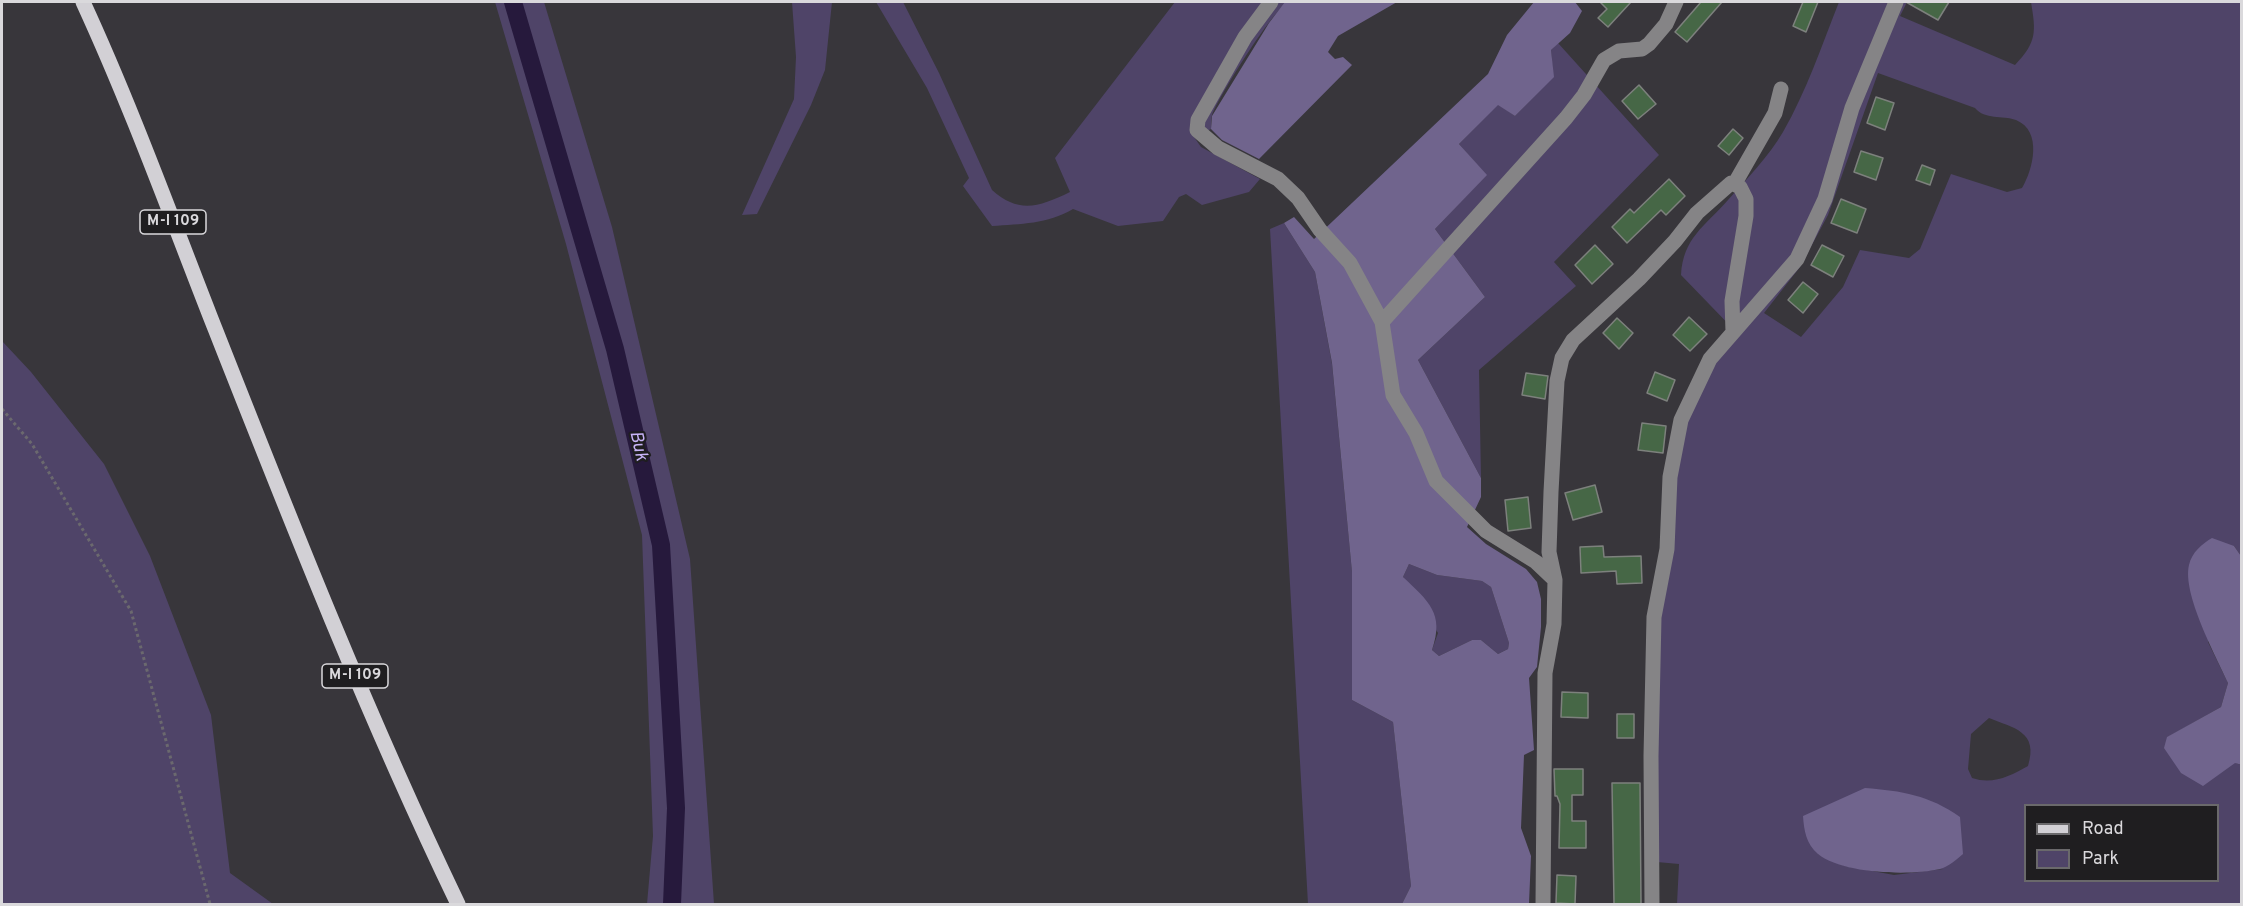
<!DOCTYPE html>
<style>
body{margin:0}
#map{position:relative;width:2243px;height:906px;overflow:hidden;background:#38363b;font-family:Overpass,sans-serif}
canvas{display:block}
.frame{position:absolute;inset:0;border:3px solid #dad9dc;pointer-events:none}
.legend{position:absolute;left:2024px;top:804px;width:195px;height:78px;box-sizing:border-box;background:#1f1e20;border:2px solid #6a696b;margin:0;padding:8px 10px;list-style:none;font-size:18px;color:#dad9dc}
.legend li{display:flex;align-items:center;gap:12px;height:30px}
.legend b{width:30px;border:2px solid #6a696b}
</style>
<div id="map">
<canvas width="2243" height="906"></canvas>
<div class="frame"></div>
<ul class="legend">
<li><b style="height:8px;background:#d2d0d5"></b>Road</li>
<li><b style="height:16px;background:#4f4468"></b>Park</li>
</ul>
</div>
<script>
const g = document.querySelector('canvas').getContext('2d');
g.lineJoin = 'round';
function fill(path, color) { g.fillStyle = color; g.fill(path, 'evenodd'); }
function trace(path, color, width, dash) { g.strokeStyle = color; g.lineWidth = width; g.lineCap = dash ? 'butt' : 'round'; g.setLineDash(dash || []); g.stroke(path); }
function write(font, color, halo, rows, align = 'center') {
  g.font = font + ' Overpass,sans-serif'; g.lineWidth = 4.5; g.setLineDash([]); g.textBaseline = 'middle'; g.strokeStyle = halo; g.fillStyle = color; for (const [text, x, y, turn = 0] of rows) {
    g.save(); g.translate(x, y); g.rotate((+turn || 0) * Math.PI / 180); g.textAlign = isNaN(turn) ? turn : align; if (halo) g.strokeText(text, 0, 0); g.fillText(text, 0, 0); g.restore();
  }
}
const green = new Path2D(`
 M495 2H544L612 227 690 559 714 904H647L653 836 642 535 566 244Z
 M792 2H832L825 70 811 105 757 214 742 215 794 99 796 57Z
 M876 2H903L939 73 992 190C1019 214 1039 207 1070 192L1055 158 1175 2H1288C1272 11 1219 96 1212 115 1211 119 1211 125 1211 129L1194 137 1201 147 1260 179 1249 192 1202 205 1186 194 1179 197 1163 221 1118 226 1073 209C1047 224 1021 224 992 226L963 186 969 178 927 88Z
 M1839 2H1907L1900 16 2015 65C2037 42 2036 32 2031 2H2241V556L2234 546 2208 642 2228 683 2221 707 2168 737 2241 765V904H1677L1679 864 1657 862 1659 621 1675 479 1686 420 1713 362 1739 335 1681 275C1683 238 1705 226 1728 200 1746 180 1769 156 1783 132 1806 92 1822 45 1839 2ZM1878 73 1975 108C1985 120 2002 115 2016 120 2043 131 2033 170 2022 188L2007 192 1951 174 1920 249 1909 258 1860 250 1843 287 1801 337 1764 313 1800 267 1828 215ZM1989 718C2013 728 2039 731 2028 766 2010 776 1993 785 1972 778L1968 769 1971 734ZM2026 806H2218V880H2026ZM1818 854 1943 869 1894 875 1845 866Z
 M1558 43 1659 155 1554 262 1576 286 1479 370 1481 478 1418 360 1485 297 1435 229 1486 175 1459 144 1498 104 1515 116 1553 77 1551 50Z
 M1284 223 1315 272 1332 364 1352 572V700L1393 722 1411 886 1402 904H1308L1270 229Z
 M2 341 31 372 104 464 150 556 211 715 230 873 273 904H2Z
 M1409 564 1437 575 1482 581 1491 587 1509 643 1508 649 1498 654 1481 640H1472L1439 656 1432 650 1438 633 1403 577Z`);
const forest = new Path2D(`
 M1285 2H1397L1338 36 1328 52 1335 59 1343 57 1352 65 1259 159 1222 140 1211 129 1212 116 1269 23Z
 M1534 2H1575L1582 11 1570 33 1551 50 1554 77 1515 116 1498 105 1459 144 1487 175 1435 229 1485 297 1418 360 1481 478V497L1467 527 1486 544 1526 569 1537 582 1541 599V627L1537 667 1529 678 1534 750 1524 755 1521 828 1531 856 1529 904H1402L1411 886 1393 722 1352 700V572L1332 363 1315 272 1284 223 1294 217 1314 239 1488 74 1507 35ZM1409 564 1437 575 1482 581 1491 587 1509 643 1508 649 1498 654 1481 640H1472L1439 656 1432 650C1445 613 1428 601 1403 577Z
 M2212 538 2234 546 2241 556 2242 765 2235 763 2203 786 2181 773 2164 748 2167 737 2221 707 2228 683C2216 656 2182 594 2189 565 2192 552 2202 544 2212 538Z
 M1865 788C1902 791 1929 795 1960 817L1963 854C1957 859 1948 867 1940 869 1910 876 1843 874 1818 854 1806 844 1804 830 1803 816Z`);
const canal = new Path2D(`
 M513 2 615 349 661 545 676 808 672 904`);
const building = new Path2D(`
 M1600 2H1631L1608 27 1598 18 1607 9Z
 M1701 2H1722L1687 42 1675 32Z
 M1803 2H1818L1806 32 1793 26Z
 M1906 2H1949L1938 20Z
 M1639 85 1656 104 1638 119 1622 101Z
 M1876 97 1894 103 1885 130 1867 123Z
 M1733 129 1743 138 1729 155 1718 146Z
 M1861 151 1883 158 1876 180 1854 172Z
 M1922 165 1935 170 1930 185 1916 180Z
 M1669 179 1685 196 1666 215 1661 210 1627 243 1612 227 1630 209 1634 213Z
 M1841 199 1866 209 1857 233 1831 223Z
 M1595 245 1613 264 1592 284 1575 265Z
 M1822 245 1844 256 1833 277 1811 265Z
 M1803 282 1818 294 1803 313 1788 300Z
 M1689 317 1707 334 1690 351 1673 335Z
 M1617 318 1633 333 1619 349 1603 333Z
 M1655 372 1675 380 1667 401 1647 393Z
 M1526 373 1548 376 1545 399 1522 395Z
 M1642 423 1666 426 1663 453 1638 450Z
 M1595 485 1602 512 1573 520 1565 493Z
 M1528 497 1531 528 1508 531 1505 500Z
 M1603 546 1604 557 1641 556 1642 583 1617 584 1616 571 1581 573 1580 547Z
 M1562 692 1588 693V718L1561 717Z
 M1617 714H1634V738H1617Z
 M1554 769H1583V795H1572V821H1586V848H1559L1560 804 1557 796H1555Z
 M1612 783H1640L1641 904H1614Z
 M1557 875 1576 876 1575 904 1556 903Z`);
const path = new Path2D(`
 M2 409 32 444 131 611 210 904`);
const minor = new Path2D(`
 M1271 2 1245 37 1198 120 1197 130 1218 148 1278 179 1298 198 1320 230 1350 263 1382 322
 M1735 183 1775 113 1781 89
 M1555 580 1549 552 1551 492 1557 381 1562 358 1573 340 1639 279 1675 241 1697 213 1731 183 1740 187 1746 199V216L1732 301 1733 332
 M1543 904 1545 673 1554 624 1555 580 1536 562 1486 531 1436 481 1416 433 1393 395 1382 322 1566 118 1584 95 1604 60 1619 51 1642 49 1649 44 1666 24 1676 2
 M1652 904 1651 756 1654 617 1667 549 1670 477 1681 420 1710 359 1797 259 1825 199 1852 108 1896 2`);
const major = new Path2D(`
 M83 2C130 104 169 211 210 316 288 514 366 713 458 904`);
const shields = [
 [173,222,66],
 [355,676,66]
];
const shieldNames = [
 ["M-I 109",173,222],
 ["M-I 109",355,676]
];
const waterNames = [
 ["Buk",637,446,77]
];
fill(green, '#4f4468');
fill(forest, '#70648d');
trace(canal, '#26193c', 18);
fill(building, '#466746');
trace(building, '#7d817d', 1.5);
trace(path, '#6b696e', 3, [3, 3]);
trace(minor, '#858486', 15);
trace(major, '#d2d0d5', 15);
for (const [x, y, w] of shields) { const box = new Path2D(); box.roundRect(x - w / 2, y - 12, w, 24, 4.5); g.fillStyle = '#1f1e20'; g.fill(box); trace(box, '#dad9dc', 1.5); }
write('bold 15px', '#dad9dc', null, shieldNames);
write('italic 18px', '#c8b4f7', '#1f1e20', waterNames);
</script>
